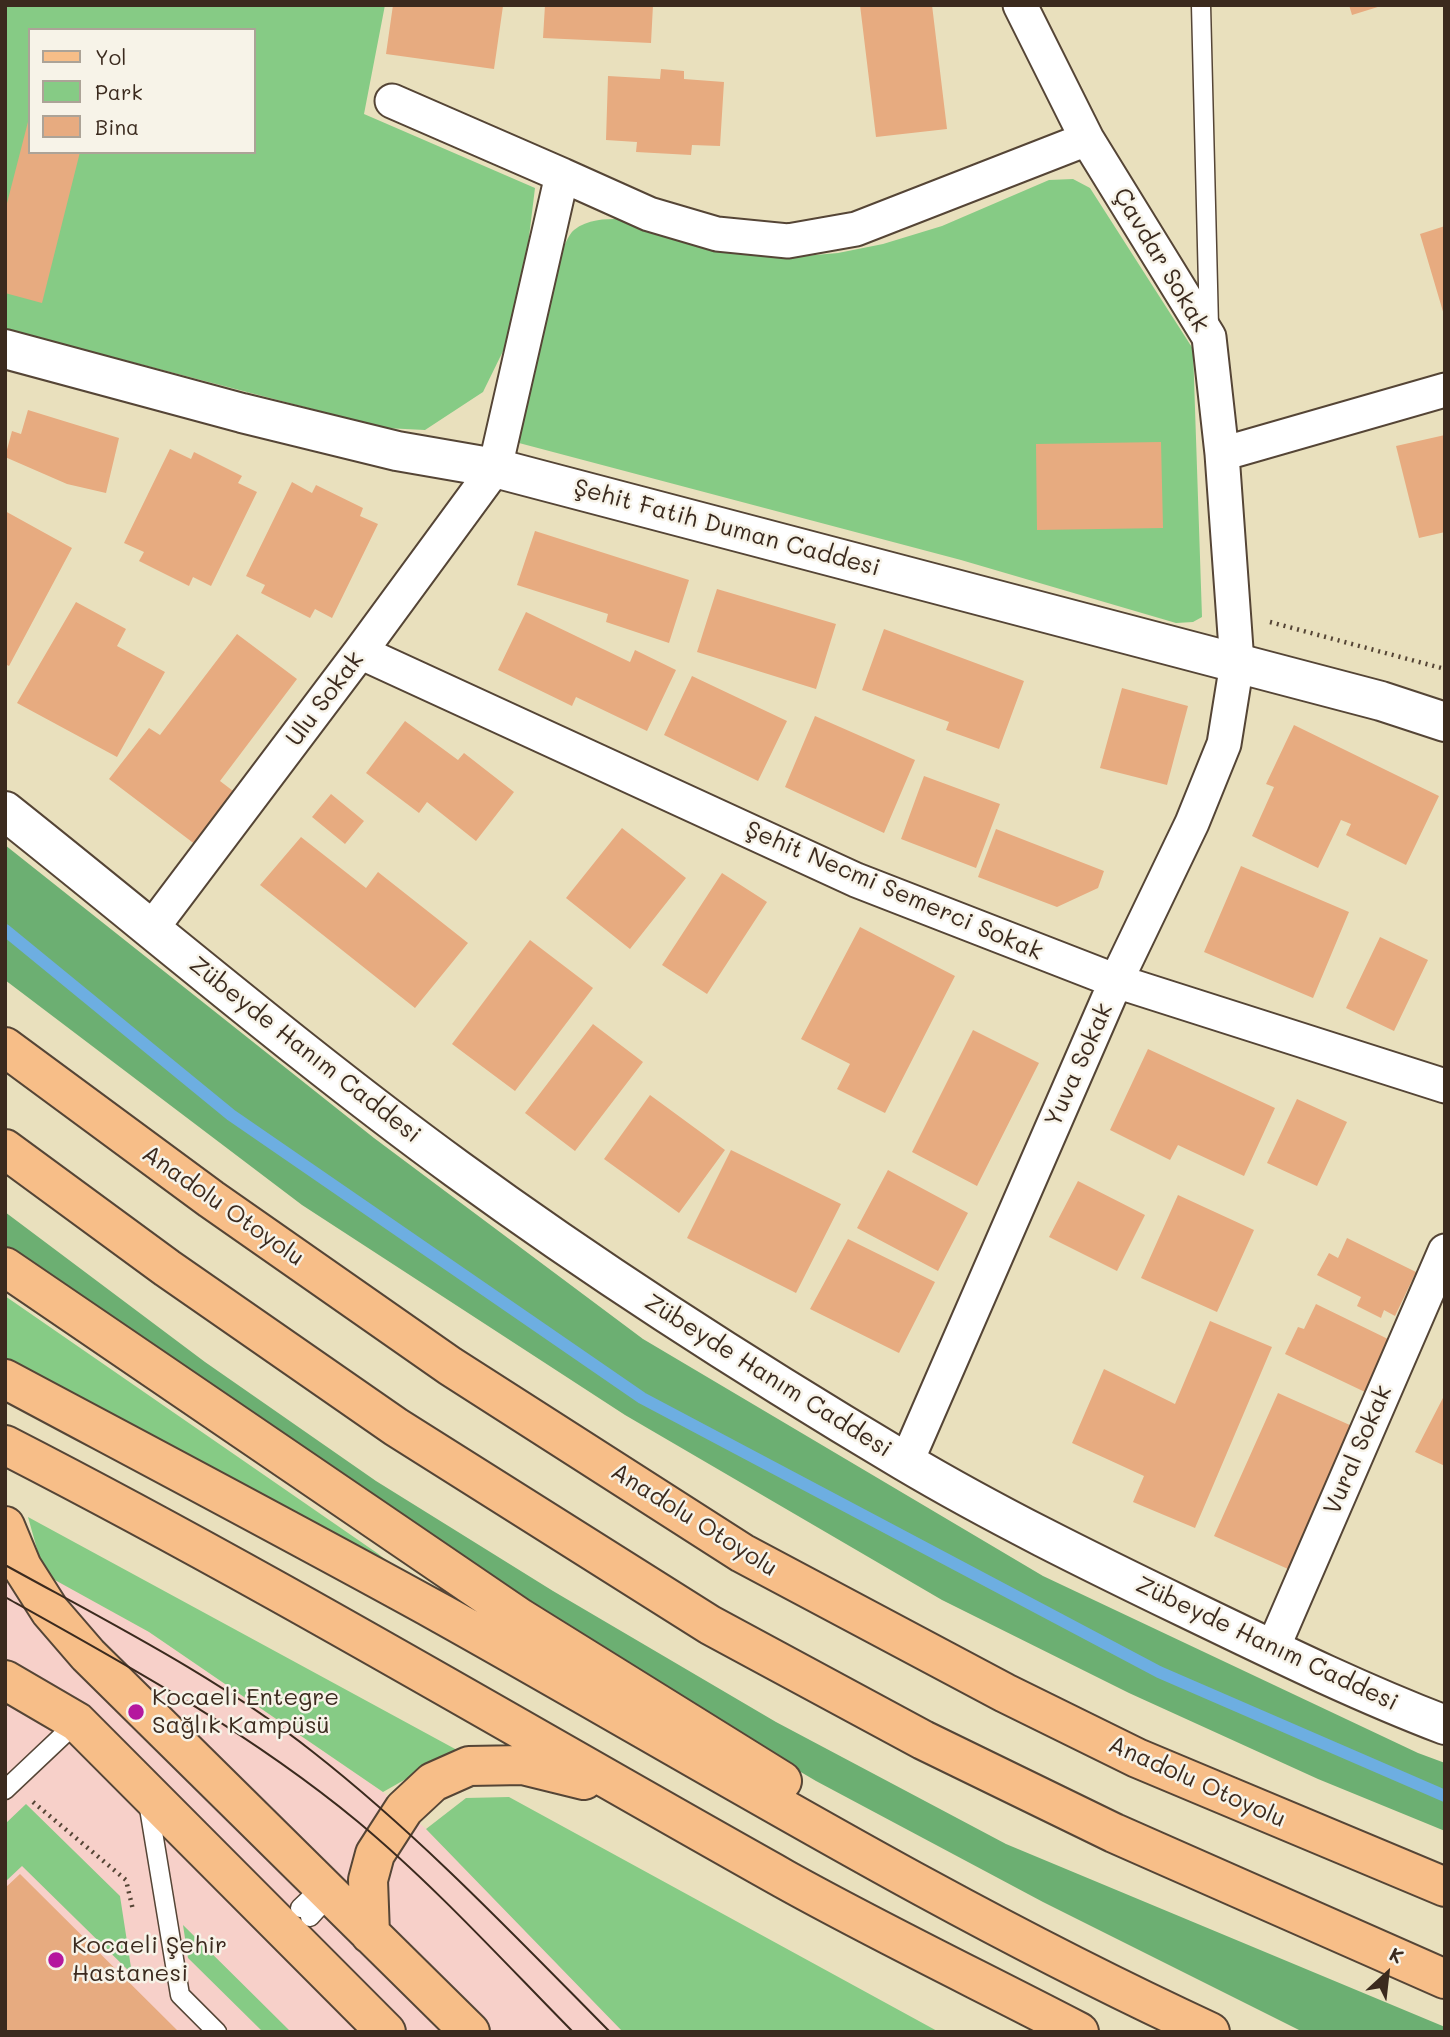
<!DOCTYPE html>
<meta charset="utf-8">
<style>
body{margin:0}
#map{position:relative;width:1450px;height:2037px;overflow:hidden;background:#e9e0bd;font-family:Mali,sans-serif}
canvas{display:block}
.frame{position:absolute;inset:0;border:7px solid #3b2a1e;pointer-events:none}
.legend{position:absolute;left:28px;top:28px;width:228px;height:126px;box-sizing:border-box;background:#f7f3e8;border:2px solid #aca397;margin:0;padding:9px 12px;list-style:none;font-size:21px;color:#3b2a1e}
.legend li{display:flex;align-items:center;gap:14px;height:35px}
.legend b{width:35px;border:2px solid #aca397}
.north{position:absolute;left:1352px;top:1939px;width:70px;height:70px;-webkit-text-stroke:5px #f7f3e8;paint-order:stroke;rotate:27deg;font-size:19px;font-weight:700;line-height:28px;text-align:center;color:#3b2a1e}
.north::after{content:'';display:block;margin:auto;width:24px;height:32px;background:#3b2a1e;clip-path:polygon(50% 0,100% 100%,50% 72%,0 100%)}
</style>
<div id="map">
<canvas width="1450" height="2037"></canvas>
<div class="frame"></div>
<ul class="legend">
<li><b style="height:9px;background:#f7be88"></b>Yol</li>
<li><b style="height:19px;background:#86cb85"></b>Park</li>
<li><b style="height:19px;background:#e7ab80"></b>Bina</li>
</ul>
<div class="north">K</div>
</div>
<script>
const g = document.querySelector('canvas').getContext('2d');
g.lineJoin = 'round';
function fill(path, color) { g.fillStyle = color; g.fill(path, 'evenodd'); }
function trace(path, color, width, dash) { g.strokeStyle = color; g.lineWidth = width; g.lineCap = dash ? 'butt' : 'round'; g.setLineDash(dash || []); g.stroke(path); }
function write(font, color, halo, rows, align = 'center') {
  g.font = font + ' Mali,sans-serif'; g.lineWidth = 5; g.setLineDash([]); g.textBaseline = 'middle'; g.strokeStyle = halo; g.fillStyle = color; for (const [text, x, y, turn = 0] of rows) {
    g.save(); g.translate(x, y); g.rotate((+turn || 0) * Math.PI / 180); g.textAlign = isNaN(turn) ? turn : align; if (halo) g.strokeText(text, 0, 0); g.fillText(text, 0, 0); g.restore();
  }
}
const built = new Path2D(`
 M5 1551 149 1632 383 1792 426 1829 466 1798 939 2032H5Z`);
const green = new Path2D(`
 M5 5H385L364 114 535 188 527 253 507 343 483 392 425 430 385 428 5 329ZM30 30H254V152H30Z
 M1073 179 1090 188 1193 349 1202 617 1193 622 1176 623 961 560 519 443C526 407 552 248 574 230 588 219 604 219 620 219L765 254 804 256 838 253 883 244 942 226 1049 180Z
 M5 1296 377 1553 444 1605 5 1363Z
 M28 1517 457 1750 383 1792 149 1632 44 1574Z
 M509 1797 939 2032H623L426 1829 466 1798Z
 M26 1804 120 1896 132 1974 22 1866 5 1882V1824Z
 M183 1925 291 2032H263L188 1958Z`);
const forest = new Path2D(`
 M5 845 374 1138 643 1339 1043 1576 1418 1753 1445 1763V1831L1318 1779 1129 1693 942 1600 625 1415 302 1205 5 980Z
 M5 1212 205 1362 376 1481 553 1591 776 1722 1006 1844 1445 2027V2032H1303L1043 1902 816 1781 524 1608 5 1252Z`);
const stream = new Path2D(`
 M5 930 231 1115 642 1398 1159 1672 1445 1796`);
const building = new Path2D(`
 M393 5 503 6 494 69 386 54Z
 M545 5H653L651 43 543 38Z
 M860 5H932L947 129 876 137Z
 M1349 5H1380L1381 6 1352 15Z
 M661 69 684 71V79L724 82 720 146 692 145 691 155 636 152 637 142 606 140 608 76 660 79Z
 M29 118 30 152H80L42 303 5 293V211Z
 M1445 226V315H1444L1420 234Z
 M28 410 119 438 106 493 67 484 5 457 12 431 21 434Z
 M1445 435V532L1419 538 1396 446Z
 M1161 442 1163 528 1037 530 1036 444Z
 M170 449 191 459 194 452 242 476 238 483 257 492 211 586 193 577 189 586 139 561 144 552 124 543Z
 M292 482 312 493 316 485 363 508 360 516 378 524 332 618 315 609 310 618 261 593 265 585 246 576Z
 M5 511 72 548 9 666 5 664Z
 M535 531 689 580 669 643 606 622 608 614 517 585Z
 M717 589 836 624 816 689 697 652Z
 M76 602 126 629 117 646 165 672 117 757 17 703Z
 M526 612 630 662 635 650 676 670 647 731 576 697 572 706 498 670Z
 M884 629 1024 681 999 749 946 730 949 722 862 690Z
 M237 634 297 679 220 781 237 794 196 845 109 779 149 728 160 735Z
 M692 676 787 721 758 781 664 735Z
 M1122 688 1188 706 1167 785 1100 768Z
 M815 716 915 760 884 833 785 787Z
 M405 721 458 760 464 753 514 792 476 841 427 802 419 813 366 773Z
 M1294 725 1439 796 1406 865 1346 835 1351 824 1341 820 1318 868 1252 836 1274 787 1266 784Z
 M924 776 1000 804 976 868 901 839Z
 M331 794 364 821 345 844 312 817Z
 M622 828 686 878 630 949 566 898Z
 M996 829 1104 871 1098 888 1057 907 978 877Z
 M301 837 366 888 378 872 468 943 415 1008 260 885Z
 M1241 866 1349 912 1313 998 1204 952Z
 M722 873 767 902 707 994 662 965Z
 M860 927 955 976 885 1113 837 1089 850 1064 801 1039Z
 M1380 937 1428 960 1394 1031 1346 1008Z
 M530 940 593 988 515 1091 452 1044Z
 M593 1024 643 1062 575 1151 525 1113Z
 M973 1030 1039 1063 977 1186 912 1152Z
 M1148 1049 1275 1108 1244 1176 1178 1145 1170 1160 1110 1130Z
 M650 1095 725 1150 679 1213 604 1159Z
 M1297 1099 1347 1122 1317 1186 1267 1163Z
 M731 1150 841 1204 796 1293 687 1238Z
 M888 1170 968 1213 938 1271 857 1228Z
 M1078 1181 1145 1215 1117 1271 1049 1237Z
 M1178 1195 1254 1230 1217 1312 1141 1278Z
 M1347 1238 1416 1272 1395 1316 1384 1310 1381 1318 1357 1306 1361 1297 1317 1275 1329 1253 1338 1258Z
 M848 1239 935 1282 899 1353 810 1309Z
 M1316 1304 1390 1340 1365 1392 1285 1354 1298 1327 1304 1329Z
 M1210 1321 1272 1347 1195 1528 1133 1502 1144 1476 1072 1443 1104 1369 1175 1404Z
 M1278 1393 1352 1426 1288 1569 1214 1536Z
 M1445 1394V1466L1415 1452Z
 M20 1874 179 2032H5V1888Z`);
const path = new Path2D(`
 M1270 622 1445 669
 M33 1802 126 1880 133 1910`);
const service = new Path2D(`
 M1201 5 1209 326
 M5 1790 77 1722
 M148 1802 180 1995 217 2032
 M300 1908 322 1887
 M310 1917 330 1895`);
const minor = new Path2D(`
 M392 101 562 175
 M1222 454 1445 390
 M360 652 856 880 1116 981 1445 1086
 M152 928 360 652 495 468 562 175 649 214 717 234 788 241 856 229 1087 139
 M906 1463 1116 981 1192 823 1224 744 1237 663 1222 454 1209 337 1087 139 1020 5
 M1272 1650 1445 1251`);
const tertiary = new Path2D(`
 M5 349 242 413 397 451 495 468 1381 701 1445 722
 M5 811C156 931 302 1056 457 1169 601 1274 751 1370 904 1461 995 1515 1091 1562 1186 1608 1271 1649 1356 1691 1445 1725`);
const primary = new Path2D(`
 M5 1267 520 1618 782 1781
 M5 1379C151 1457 297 1534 442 1614 696 1756 945 1910 1210 2032
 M5 1445C270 1581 525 1734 784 1879 881 1933 981 1981 1079 2032
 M5 1526 22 1567 50 1611 88 1655 470 2032
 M5 1680 77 1722 386 2032
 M370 1934 368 1880 375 1854 404 1809 433 1782 469 1766 523 1765 584 1780`);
const motorway = new Path2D(`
 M5 1047 211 1199 450 1366 742 1553 1005 1693 1137 1758 1445 1887
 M5 1149 167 1268 396 1427 710 1625 923 1740 1114 1833 1445 1979`);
const tram = new Path2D(`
 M5 1565C110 1623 219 1678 313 1752 420 1836 514 1935 610 2032
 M5 1597C127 1665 249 1732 357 1821 434 1885 503 1961 573 2032`);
const markers = [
 [136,1712,9,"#b5179e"],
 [56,1960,9,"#b5179e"]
];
const streetNames = [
 ["Çavdar Sokak",1161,260,59],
 ["Şehit Fatih Duman Caddesi",727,528,15],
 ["Ulu Sokak",325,699,-53],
 ["Şehit Necmi Semerci Sokak",894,891,23],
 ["Zübeyde Hanım Caddesi",305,1050,38],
 ["Yuva Sokak",1079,1065,-66],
 ["Anadolu Otoyolu",223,1206,35],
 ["Zübeyde Hanım Caddesi",768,1376,32],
 ["Vural Sokak",1358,1450,-67],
 ["Anadolu Otoyolu",694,1520,32],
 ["Zübeyde Hanım Caddesi",1267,1644,25],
 ["Anadolu Otoyolu",1197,1782,24]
];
const poiNames = [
 ["Kocaeli Entegre",152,1698],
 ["Sağlık Kampüsü",152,1726],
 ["Kocaeli Şehir",72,1946],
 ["Hastanesi",72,1974]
];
fill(built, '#f7d0c9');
fill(green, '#86cb85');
fill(forest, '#6caf72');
trace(stream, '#6daee1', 12);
fill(building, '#e7ab80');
trace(service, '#554536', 21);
trace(minor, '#554536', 37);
trace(tertiary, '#554536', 42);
trace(primary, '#554536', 42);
trace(motorway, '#554536', 42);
trace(path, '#554536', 4.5, [2, 5]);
trace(service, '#fff', 18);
trace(minor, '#fff', 33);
trace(tertiary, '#fff', 38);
trace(primary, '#f7be88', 38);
trace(motorway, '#f7be88', 38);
trace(tram, '#3b2a1e', 2);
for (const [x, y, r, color] of markers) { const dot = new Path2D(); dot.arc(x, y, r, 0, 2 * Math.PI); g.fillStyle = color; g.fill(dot); trace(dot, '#f7f3e8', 2.5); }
write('24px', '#3b2a1e', '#f7f3e8', streetNames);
write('24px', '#3b2a1e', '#f7f3e8', poiNames, 'left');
</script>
